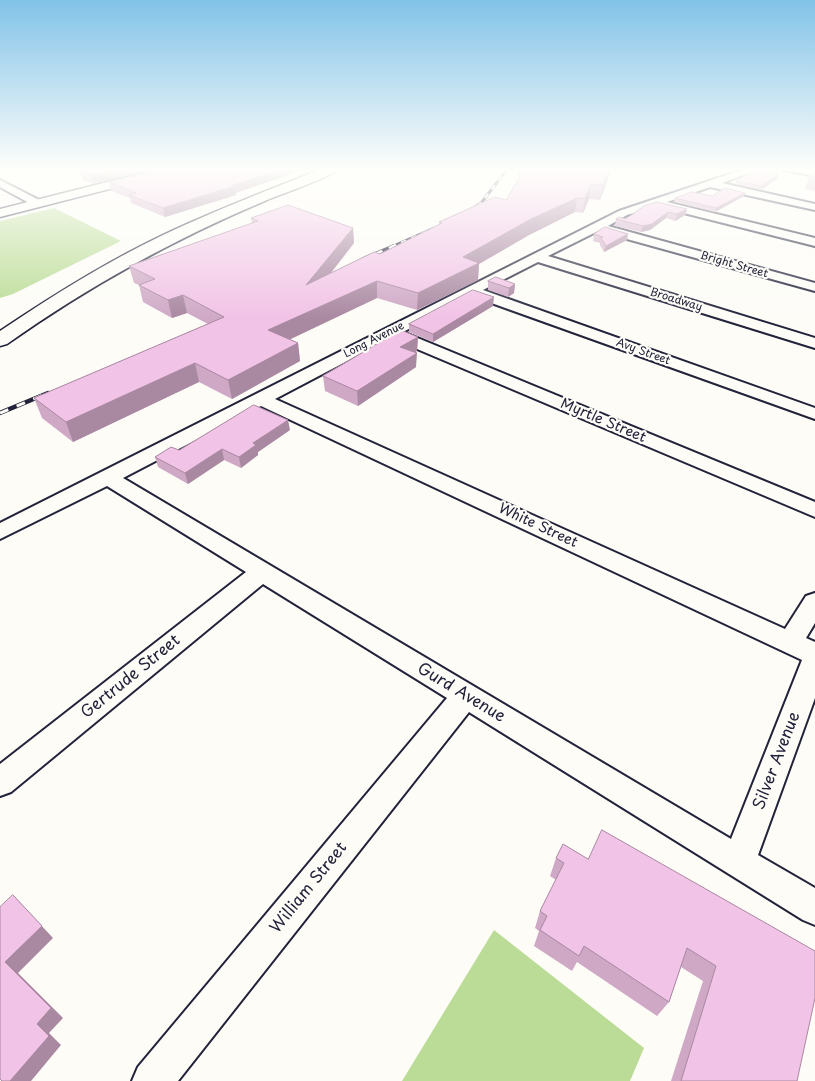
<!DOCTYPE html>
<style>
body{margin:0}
canvas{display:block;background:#fdfcf7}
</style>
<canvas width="815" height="1081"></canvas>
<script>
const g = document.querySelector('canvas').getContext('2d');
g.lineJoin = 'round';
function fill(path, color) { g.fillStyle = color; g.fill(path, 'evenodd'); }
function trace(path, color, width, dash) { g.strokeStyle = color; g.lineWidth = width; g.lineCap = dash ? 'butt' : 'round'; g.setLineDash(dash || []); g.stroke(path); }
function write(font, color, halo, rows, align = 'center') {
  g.font = font + ' "Playpen Sans",sans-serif'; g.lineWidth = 4.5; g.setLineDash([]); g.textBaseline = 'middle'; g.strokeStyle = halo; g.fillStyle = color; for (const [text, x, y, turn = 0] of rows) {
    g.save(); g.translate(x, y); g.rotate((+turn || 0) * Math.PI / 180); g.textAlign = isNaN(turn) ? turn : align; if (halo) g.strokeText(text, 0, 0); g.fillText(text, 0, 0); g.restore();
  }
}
const green = new Path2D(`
 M54 208 121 241 13 294 0 298V221Z
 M494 930 644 1048 630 1081H402Z`);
const minor = new Path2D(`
 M748 168H762L722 183 815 204V210L710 187 667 202 815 238V246L656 206 627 215 608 226 815 283V291L598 231 548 256 815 338V348L538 262 483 290 815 408V419L472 296 403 332 815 502V517L391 338 275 399 785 629 806 596 815 593V623L806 638 815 642V698L758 855 815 888V925L803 920 469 712 178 1081H132L138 1067 447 698 263 584 11 792 0 796V764L246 572 107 486 0 539V523L619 211ZM261 406 802 660 731 839 123 478Z
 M783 168 815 170V176L784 170Z
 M0 180 41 201 43 203 37 206 33 205 0 187Z`);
const major = new Path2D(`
 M163 168H182L180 171 0 217V209Z`);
const highway = new Path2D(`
 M324 168H340C332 177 281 194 267 200 174 239 89 286 7 344L0 346V331C52 296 106 262 163 235 216 210 271 189 324 168Z`);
const railFar2 = new Path2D(`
 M519 174 522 168
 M468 212 482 202 508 168
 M391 247 432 229`);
const railFar1 = new Path2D(`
 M363 259 394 246`);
const rail = new Path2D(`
 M0 413 48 393`);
const wall = new Path2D(`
 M95 168 93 184 83 180 80 171Z
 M523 168H612L600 200 589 199 583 213 575 212 529 235 479 264 478 280 417 310 377 298 289 339 298 343 300 361 232 399 199 382 73 442 42 418 34 398 208 324 187 313 172 318 143 302 139 285 134 283 129 266 252 223 251 218 353 228 354 243 331 273 380 254 439 225V222L506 200 523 172Z
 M815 171V191L805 189 809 176Z
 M778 178 761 190 736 184 737 181Z
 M109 182 236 193V195L165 217 131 203 130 198 111 191Z
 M745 193 744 196 715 212 674 202 675 198 712 196Z
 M644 206 687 209 685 215 675 221 666 218 650 230 641 232 615 226 616 219H626Z
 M594 234 627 240 604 252 600 245V243L593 241Z
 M488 281 515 284 514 293 508 297 488 290Z
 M493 306 433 342 409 332V324Z
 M418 337 417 351 415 352 416 367 358 406 325 391 323 376Z
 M290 430 258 452V455L241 468 224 460 188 484 158 467 155 457 179 450Z
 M556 858 588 859 815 951 797 1081H671L703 981 681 967 669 1002 657 1016 577 962 572 971 534 946 539 931 535 928 540 911 556 880 550 876Z`);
const shadedWall = new Path2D(`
 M123 168H157L93 184 91 175Z
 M285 168H309L236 193V195L165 217 163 208Z
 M609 168H612L600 200 603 185Z
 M779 174 778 178 761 190 762 186Z
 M591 184 589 199 583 213 585 198Z
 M745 193 744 196 715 212 716 208Z
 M577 198 575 212 529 235 479 264 478 280 417 310 418 293 463 257 531 219Z
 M687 209 685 215 675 221 677 214Z
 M668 212 666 218 650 230 641 232 643 226Z
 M353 228 354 243 308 302 306 285Z
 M628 234 627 240 604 252 606 246Z
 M377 281V298L270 349 268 330Z
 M515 284 514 293 508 297 509 288Z
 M183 295 187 313 172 318 168 300Z
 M494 297 493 306 433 342V334Z
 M418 337 417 351 400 361V347Z
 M298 343 300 361 232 399 228 380Z
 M417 353 416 367 358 406 357 391Z
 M195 363 199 382 73 442 66 422Z
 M288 420 290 430 258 452V455L241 468 239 457 253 443Z
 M222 449 224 460 188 484 185 473Z
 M13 895 53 938 18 973 63 1018 49 1033 61 1045 31 1081H10L37 1024 5 962Z`);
const building = new Path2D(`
 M95 168H123L91 175 80 171Z
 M168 168H285L231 186H235L163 208 129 195 136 193 109 182Z
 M523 168H609L603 185 591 184 585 198H577L531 219 463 257 479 263 418 293 377 281 268 330 298 343 228 380 195 363 66 422 34 398 224 317 183 295 168 300 139 285 155 279 129 266 258 221 251 218 288 205 353 228 306 285 374 252 380 254 442 223 439 222 495 197 506 200 525 168Z
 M755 169 779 174 762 186 737 181Z
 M815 171V177L809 176Z
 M725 188 745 193 716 208 675 198 692 192 712 196Z
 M657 202 687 209 677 214 668 212 652 224 643 226 616 219 619 217 626 219 644 206Z
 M605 227 628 234 606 246 601 238 603 237 594 234Z
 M496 277 515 284 509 288 488 281Z
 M473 290 494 297 433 334 409 324Z
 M401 330 418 337 400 347 417 353 357 391 323 376Z
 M254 405 288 420 253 443 256 445 239 457 222 449 185 473 155 457 171 447 179 450Z
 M602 830 815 951V998L797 1081H681L716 966 687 948 669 1002 584 946 579 956 540 930 547 916 540 911 564 863 556 858 563 844 588 859Z
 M13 895 42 926 5 962 51 1008 37 1024 49 1036 10 1081H2L0 1079V907Z`);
const farStreetnames = [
 ["Bright Street",734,265,16],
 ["Broadway",676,300,17],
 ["Long Avenue",374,340,-27],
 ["Avy Street",643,352,20]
];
const streetNames = [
 ["Myrtle Street",603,421,23],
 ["White Street",538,526,25]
];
const nearStreetnames = [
 ["Gertrude Street",131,677,-39],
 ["Gurd Avenue",461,693,31],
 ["Silver Avenue",777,761,-69],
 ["William Street",309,888,-51]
];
fill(green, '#bbdc96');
trace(minor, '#22223b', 4);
trace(major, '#22223b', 3);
trace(highway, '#22223b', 3);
fill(minor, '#fdfcf7');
fill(major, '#fdfcf7');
fill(highway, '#fdfcf7');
trace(railFar2, '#22223b', 3);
trace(railFar1, '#22223b', 4);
trace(rail, '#22223b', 4.5);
trace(railFar2, '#fdfcf7', 2, [5.5]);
trace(railFar1, '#fdfcf7', 2.5, [7]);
trace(rail, '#fdfcf7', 3, [9]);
fill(wall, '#cfa8c6');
fill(shadedWall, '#a988a1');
fill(building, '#f1c3e6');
trace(building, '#a988a1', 1);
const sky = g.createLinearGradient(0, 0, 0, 319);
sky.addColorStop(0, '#82c3e8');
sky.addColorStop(0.53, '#fefefb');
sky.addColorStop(1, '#fefefb00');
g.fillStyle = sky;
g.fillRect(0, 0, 815, 319);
write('11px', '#22223b', '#fdfcf7', farStreetnames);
write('14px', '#22223b', '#fdfcf7', streetNames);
write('16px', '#22223b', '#fdfcf7', nearStreetnames);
</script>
